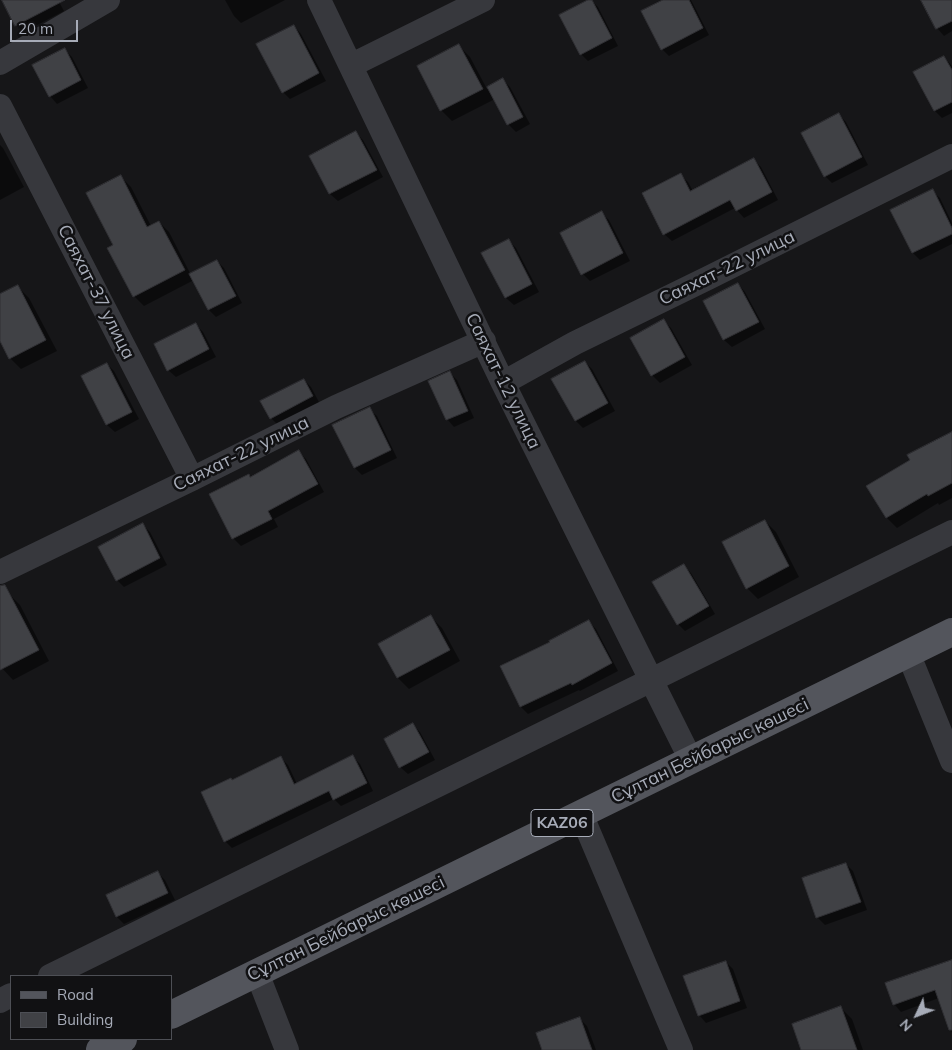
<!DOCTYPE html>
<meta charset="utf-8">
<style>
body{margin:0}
#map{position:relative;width:952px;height:1050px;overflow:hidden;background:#161618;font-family:Mulish,sans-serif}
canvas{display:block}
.legend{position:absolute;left:10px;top:975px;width:162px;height:65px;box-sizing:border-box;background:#111113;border:1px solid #4d4f55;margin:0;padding:6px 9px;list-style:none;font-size:15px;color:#a7acb8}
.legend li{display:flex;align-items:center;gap:10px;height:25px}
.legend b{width:25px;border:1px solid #4d4f55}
.north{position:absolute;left:892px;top:990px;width:50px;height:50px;-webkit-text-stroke:4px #111113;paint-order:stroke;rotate:227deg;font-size:14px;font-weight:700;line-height:20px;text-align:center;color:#a7acb8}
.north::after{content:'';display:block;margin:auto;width:18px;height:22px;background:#a7acb8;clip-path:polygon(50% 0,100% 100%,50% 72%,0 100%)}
.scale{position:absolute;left:10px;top:20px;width:68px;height:22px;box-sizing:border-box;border:2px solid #a7acb8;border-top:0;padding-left:6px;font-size:15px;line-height:18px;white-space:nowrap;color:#a7acb8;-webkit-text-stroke:4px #111113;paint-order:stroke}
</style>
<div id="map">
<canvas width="952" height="1050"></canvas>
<ul class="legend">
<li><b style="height:6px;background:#53555c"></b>Road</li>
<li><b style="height:14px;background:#404145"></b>Building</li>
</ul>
<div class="north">N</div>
<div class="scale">20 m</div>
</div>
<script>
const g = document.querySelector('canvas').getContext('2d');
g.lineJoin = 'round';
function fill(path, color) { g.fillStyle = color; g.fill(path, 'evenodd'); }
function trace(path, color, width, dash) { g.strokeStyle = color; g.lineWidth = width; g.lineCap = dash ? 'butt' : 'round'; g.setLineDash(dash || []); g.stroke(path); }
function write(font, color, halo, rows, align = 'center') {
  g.font = font + ' Mulish,sans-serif'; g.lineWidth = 5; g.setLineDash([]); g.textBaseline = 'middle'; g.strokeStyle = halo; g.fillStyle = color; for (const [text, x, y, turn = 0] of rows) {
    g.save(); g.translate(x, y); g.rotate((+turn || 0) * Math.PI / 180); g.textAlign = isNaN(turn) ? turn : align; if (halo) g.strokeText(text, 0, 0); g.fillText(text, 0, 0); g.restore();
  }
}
const shadow = new Path2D(`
 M3 0H58L64 11 24 32 16 25Z
 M225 0H285L241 23 234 16Z
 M591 0 598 7 618 46 588 61 581 54Z
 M666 0H691L709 35 669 56 662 49Z
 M922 0H952V31L944 36 937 28Z
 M294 26 301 34 326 81 290 99 283 92Z
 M459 46 470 57 487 89 503 80 510 87 530 124 516 132 508 124 495 99 452 121 441 110Z
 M65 50 72 57 88 88 57 104 50 96Z
 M944 57 952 66V113L942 118 935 111Z
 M838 114 846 122 868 165 832 183 825 176Z
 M356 133 363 140 383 177 338 201 330 194 311 156Z
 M0 145 3 148 24 187 0 200Z
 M754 160 761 167 778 200 744 218 735 208 672 241 664 234 680 175 688 182 693 191Z
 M121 177 131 187 151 226 159 222 169 232 191 275 217 261 224 268 242 303 216 317 209 310 194 280 144 306 134 296 115 245Z
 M932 191 940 198 952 223V244L920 260 913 253 892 211Z
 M601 213 609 220 630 261 590 281 583 274Z
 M508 240 516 248 539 292 514 305 506 298 483 253Z
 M738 284 745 292 765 329 732 347 724 340 705 302Z
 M18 287 29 298 57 351 21 369 10 358 0 338V296Z
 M664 321 671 328 692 365 660 383 652 375 632 339Z
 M195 324 203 332 216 357 176 377 168 370Z
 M585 362 592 369 615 411 583 428 576 421Z
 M107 364 114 371 139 419 115 432 107 425 83 376Z
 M450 373 457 380 474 418 454 427 447 419Z
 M304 380 311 387 320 404 278 425 271 418Z
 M369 409 377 416 397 458 362 475 355 468 334 426Z
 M952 434V498L939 505 938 503 897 528 887 518 868 487Z
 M299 452 306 459 324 492 274 519 278 527 241 546 233 538 211 495 251 478Z
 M765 521 776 532 799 577 758 599 747 588Z
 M143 525 150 532 167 565 124 587 117 580Z
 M684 566 691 573 715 614 685 631 678 624Z
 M9 594 20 605 49 661 13 680 0 666V599Z
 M431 617 442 628 460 661 409 689 398 678Z
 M589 622 596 629 618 671 580 691 579 690 528 714 521 707 502 666 551 643Z
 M413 725 420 732 435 760 408 774 400 767Z
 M352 756 360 764 373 791 341 806 334 799 232 848 225 841 232 781 281 758 288 765 297 784Z
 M846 864 853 871 867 910 825 925 818 918 804 879Z
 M158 873 165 880 175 900 124 924 117 917 107 896Z
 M952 961V1033L939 998 901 1012 894 1004Z
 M726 962 733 969 747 1008 706 1023 699 1015Z
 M841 1008 852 1019 863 1050H802Z
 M580 1019 587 1026 596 1050H543Z`);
const building = new Path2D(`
 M2 0H65L15 26Z
 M588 0H592L612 38 580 55 559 15Z
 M663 0H689L703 28 661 50 641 11Z
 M921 0H952V21L936 29Z
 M294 25 319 73 282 93 256 44Z
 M459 44 483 89 440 111 417 66Z
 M65 48 81 80 49 97 32 65Z
 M944 56 952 70V102L934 111 913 72Z
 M503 78 523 117 507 125 487 87Z
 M839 113 862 157 824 177 801 133Z
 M356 131 377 170 329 194 309 156Z
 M754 158 772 192 736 211 730 200 663 235 642 193 681 173 690 191Z
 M121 175 147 227 159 221 185 270 133 297 107 248 113 245 86 193Z
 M933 189 952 228V234L912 253 890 210Z
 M602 211 623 253 581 275 560 233Z
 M509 239 532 284 505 298 481 253Z
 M217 260 236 296 208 310 189 274Z
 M738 283 759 322 723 340 703 301Z
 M18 285 46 340 9 359 0 341V294Z
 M664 319 685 357 651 376 630 338Z
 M196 323 209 349 167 371 154 344Z
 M585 361 608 403 575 421 551 379Z
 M107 363 132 412 106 425 81 376Z
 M450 371 468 411 446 420 428 381Z
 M304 379 313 396 270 419 260 401Z
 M370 407 391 450 354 468 332 425Z
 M952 432V483L928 496 927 494 886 518 866 486 910 460 907 455Z
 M299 450 318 484 268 511 272 519 232 539 209 494 249 474 250 477Z
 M765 520 789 566 746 589 722 542Z
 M143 523 160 558 116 581 98 547Z
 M684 564 709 606 677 625 652 582Z
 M5 585 39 650 0 670V586Z
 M431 615 450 650 397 678 378 644Z
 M589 620 612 663 572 685 571 683 520 707 500 666 550 642 549 641Z
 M413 723 429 752 399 768 384 739Z
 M353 755 367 783 333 800 329 791 224 842 201 792 231 778 232 780 281 756 294 784Z
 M846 863 861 902 816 918 802 878Z
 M158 871 168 893 116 917 106 895Z
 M952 960V1030H949L935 990 893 1005 885 983Z
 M726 961 740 1001 698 1016 683 976Z
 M841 1006 857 1050H801L792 1024Z
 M580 1017 592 1050H542L536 1033Z`);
const minor = new Path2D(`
 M319 0 503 383 691 760
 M0 63 108 0
 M352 65 483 0
 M0 106 192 479
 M503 383 575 343 708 278 952 156
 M0 572 192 479 336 407 484 341
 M908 653 952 761
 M581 814 681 1050
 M257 973 287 1050
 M50 976 952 532
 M0 1001 11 995`);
const major = new Path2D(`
 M171 1015 952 632
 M100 1050 123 1039`);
const shields = [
 [562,823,62]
];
const shieldNames = [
 ["KAZ06",562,823]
];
const streetNames = [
 ["Саяхат-22 улица",727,268,-26],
 ["Саяхат-37 улица",96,292,63],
 ["Саяхат-12 улица",503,381,64],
 ["Саяхат-22 улица",241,454,-26],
 ["Сұлтан Бейбарыс көшесі",710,751,-26],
 ["Сұлтан Бейбарыс көшесі",346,929,-26]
];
fill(shadow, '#0007');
fill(building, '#404145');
trace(building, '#303034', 1);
trace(minor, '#37383d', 24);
trace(major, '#53555c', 28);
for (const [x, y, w] of shields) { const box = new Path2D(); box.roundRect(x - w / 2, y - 13.5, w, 27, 4); g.fillStyle = '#111113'; g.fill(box); trace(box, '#a7acb8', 1); }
write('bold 16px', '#a7acb8', null, shieldNames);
write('18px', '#a7acb8', '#111113', streetNames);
</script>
